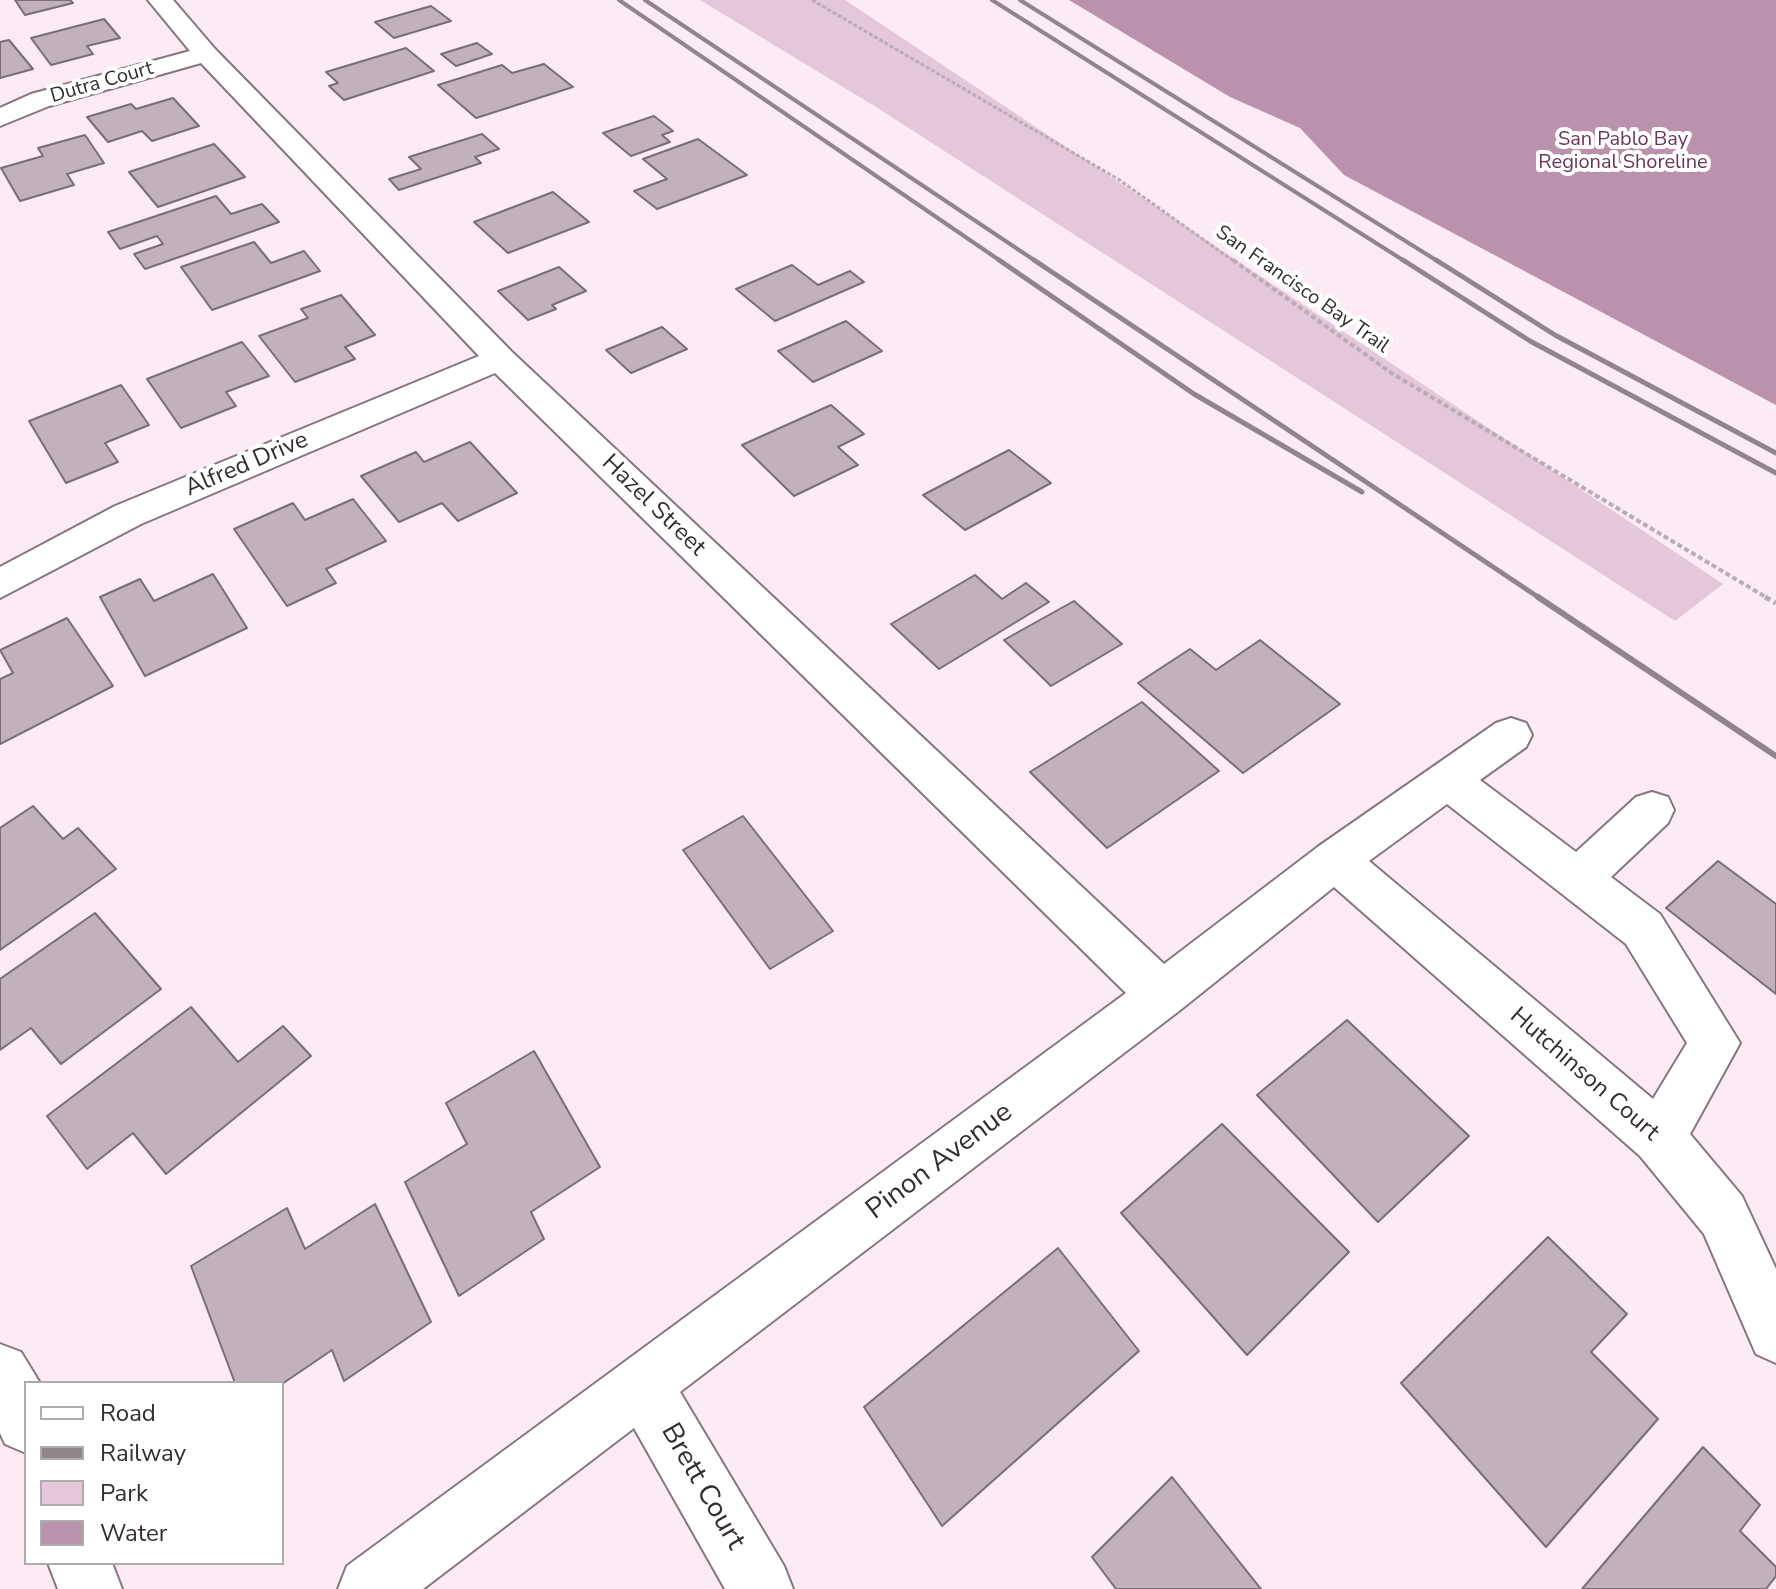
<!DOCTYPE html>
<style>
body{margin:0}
#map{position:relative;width:1776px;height:1589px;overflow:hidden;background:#fceaf5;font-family:"Nunito Sans",sans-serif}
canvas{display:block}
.legend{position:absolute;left:24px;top:1381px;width:260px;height:184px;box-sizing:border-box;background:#fff;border:2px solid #aeabad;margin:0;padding:10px 14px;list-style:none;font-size:24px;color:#342d31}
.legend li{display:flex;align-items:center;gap:16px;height:40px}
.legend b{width:40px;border:2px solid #aeabad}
</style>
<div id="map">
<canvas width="1776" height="1589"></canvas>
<ul class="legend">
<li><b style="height:10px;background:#fff"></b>Road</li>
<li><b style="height:10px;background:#91858c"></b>Railway</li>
<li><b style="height:22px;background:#e4c7d9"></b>Park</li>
<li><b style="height:22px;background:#bb92ac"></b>Water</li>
</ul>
</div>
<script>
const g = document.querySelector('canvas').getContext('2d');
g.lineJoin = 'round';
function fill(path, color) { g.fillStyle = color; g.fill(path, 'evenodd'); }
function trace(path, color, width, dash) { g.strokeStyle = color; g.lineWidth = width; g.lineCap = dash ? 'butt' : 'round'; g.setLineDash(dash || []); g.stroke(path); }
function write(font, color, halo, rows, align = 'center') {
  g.font = font + ' "Nunito Sans",sans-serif'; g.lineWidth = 8; g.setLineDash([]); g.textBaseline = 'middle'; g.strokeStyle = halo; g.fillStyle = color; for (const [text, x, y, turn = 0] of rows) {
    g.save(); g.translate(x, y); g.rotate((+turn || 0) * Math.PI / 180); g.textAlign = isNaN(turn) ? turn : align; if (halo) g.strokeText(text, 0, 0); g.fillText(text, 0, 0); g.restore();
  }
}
const green = new Path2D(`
 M700 0H845L1723 584 1675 621 876 107Z`);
const water = new Path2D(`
 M1069 0H1776V405L1344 175 1300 128 1230 97Z`);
const building = new Path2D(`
 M15 0H70L73 3 25 15Z
 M431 6 451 21 394 38 375 22Z
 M104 19 120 38 87 46 93 54 51 65 31 38Z
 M9 40 33 69 0 78V42Z
 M477 43 492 54 456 66 441 54Z
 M406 48 434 71 344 100 329 86 338 83 326 72Z
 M544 64 573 87 476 118 438 85 502 65 512 73Z
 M173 98 199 126 152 141 142 131 108 142 87 117 131 104 136 109Z
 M654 116 673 131 662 135 670 142 631 156 603 133Z
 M482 134 499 149 475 157 481 163 399 190 389 179 421 169 409 157Z
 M85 135 104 163 67 174 74 185 20 201 1 168 43 156 38 148Z
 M698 139 747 175 657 209 634 191 667 179 643 159Z
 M214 144 245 177 158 207 129 172Z
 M553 192 589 222 508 253 474 222Z
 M216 196 231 214 262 204 279 222 145 269 134 254 163 244 157 236 120 249 108 232Z
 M254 242 271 263 304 251 320 271 212 310 181 267Z
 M792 265 818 285 850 271 864 282 775 321 736 289Z
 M559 267 586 291 552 305 556 309 528 320 498 291Z
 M341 295 375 335 345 347 355 359 295 382 259 336 308 318 301 309Z
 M846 321 882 351 813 382 778 351Z
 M662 327 687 349 631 373 606 350Z
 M242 342 269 376 226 392 236 406 181 428 147 379Z
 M121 385 149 425 105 443 118 462 66 483 29 421Z
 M831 405 864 434 838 447 858 465 794 496 742 445Z
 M470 442 517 493 458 521 442 503 399 522 361 476 416 452 424 462Z
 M1009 450 1051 483 965 530 923 495Z
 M353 499 386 541 326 569 336 583 287 606 234 529 293 503 305 520Z
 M213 574 247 628 145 676 100 597 140 579 154 601Z
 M975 575 1002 599 1026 583 1049 602 939 669 891 624Z
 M1074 601 1122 644 1051 686 1004 640Z
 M67 618 113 686 0 744V679L13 673 0 650Z
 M1260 640 1340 704 1243 773 1138 683 1190 649 1216 670Z
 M1142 702 1219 771 1107 848 1030 772Z
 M33 806 63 839 78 828 116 869 0 950V828Z
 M743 816 833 931 770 969 683 850Z
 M1718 861 1776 904V994L1666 908Z
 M95 913 161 989 61 1064 31 1028 0 1050V979Z
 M191 1007 238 1062 283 1026 311 1056 166 1174 133 1133 87 1169 47 1116Z
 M1347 1020 1469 1136 1378 1222 1257 1095Z
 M534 1051 600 1167 531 1212 544 1239 459 1296 405 1182 467 1144 446 1103Z
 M1222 1124 1349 1252 1247 1355 1121 1213Z
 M375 1204 431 1322 344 1381 332 1350 282 1384 235 1383 191 1266 287 1208 305 1249Z
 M1548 1237 1627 1314 1591 1352 1658 1419 1546 1547 1401 1383Z
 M1058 1248 1139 1351 942 1526 864 1407Z
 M1703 1447 1760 1505 1740 1531 1776 1567V1576L1766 1589H1582Z
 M1172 1477 1261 1589H1116L1092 1557Z`);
const pathFar2 = new Path2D(`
 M812 0 1118 179 1235 262`);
const pathFar1 = new Path2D(`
 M1233 260 1393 374 1769 599`);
const path = new Path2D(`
 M1765 597 1776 603`);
const minor = new Path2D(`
 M148 0H173L215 49 512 352 1164 964 1319 846 1496 723 1511 718 1526 723 1532 735 1526 747 1480 780 1576 852 1636 797 1652 792 1668 797 1674 810 1668 823 1611 877 1660 914 1740 1043 1690 1134 1742 1196 1776 1269V1363L1756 1354 1704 1234 1640 1156 1334 887 1179 1011 680 1392 784 1566 793 1589H725L634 1428 423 1589H338L347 1566 1126 993 495 373 141 524 0 598V567L115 506 479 356 201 63 49 106 0 126V108L31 94 190 51ZM1447 804 1626 944 1687 1043 1653 1099 1369 861Z
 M0 1344 21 1352 40 1383H26V1453L5 1444 0 1433Z
 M48 1563H112L122 1589H58Z`);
const railFar2 = new Path2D(`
 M619 0 1002 262
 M645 0 1037 262
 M992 0 1406 262
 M1020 0 1439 262`);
const railFar1 = new Path2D(`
 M999 260 1194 394 1362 492
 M1034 260 1541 599
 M1403 260 1530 341 1776 473
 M1436 260 1555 335 1776 453`);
const rail = new Path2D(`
 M1538 597 1776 756`);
const farStreetnames = [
 ["Dutra Court",102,83,-16],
 ["San Francisco Bay Trail",1302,290,35]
];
const farParknames = [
 ["San Pablo Bay",1623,140],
 ["Regional Shoreline",1623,163]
];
const streetNames = [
 ["Alfred Drive",247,465,-23],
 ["Hazel Street",653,506,44],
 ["Hutchinson Court",1584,1075,41]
];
const nearStreetnames = [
 ["Pinon Avenue",940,1162,-37],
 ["Brett Court",702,1487,60]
];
fill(green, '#e4c7d9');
fill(water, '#bb92ac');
fill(building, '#c2b1bc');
trace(building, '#7b6c76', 2);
trace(minor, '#85767f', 4);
trace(pathFar2, '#baacb5', 3, [4, 2]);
trace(pathFar1, '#baacb5', 4, [5, 3]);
trace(path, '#baacb5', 5, [6, 4]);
fill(minor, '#fff');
trace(railFar2, '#91858c', 4);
trace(railFar1, '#91858c', 5);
trace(rail, '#91858c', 6);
write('20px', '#342d31', '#fff', farStreetnames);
write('20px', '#6b365a', '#fff', farParknames);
write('24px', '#342d31', '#fff', streetNames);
write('28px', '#342d31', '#fff', nearStreetnames);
</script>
